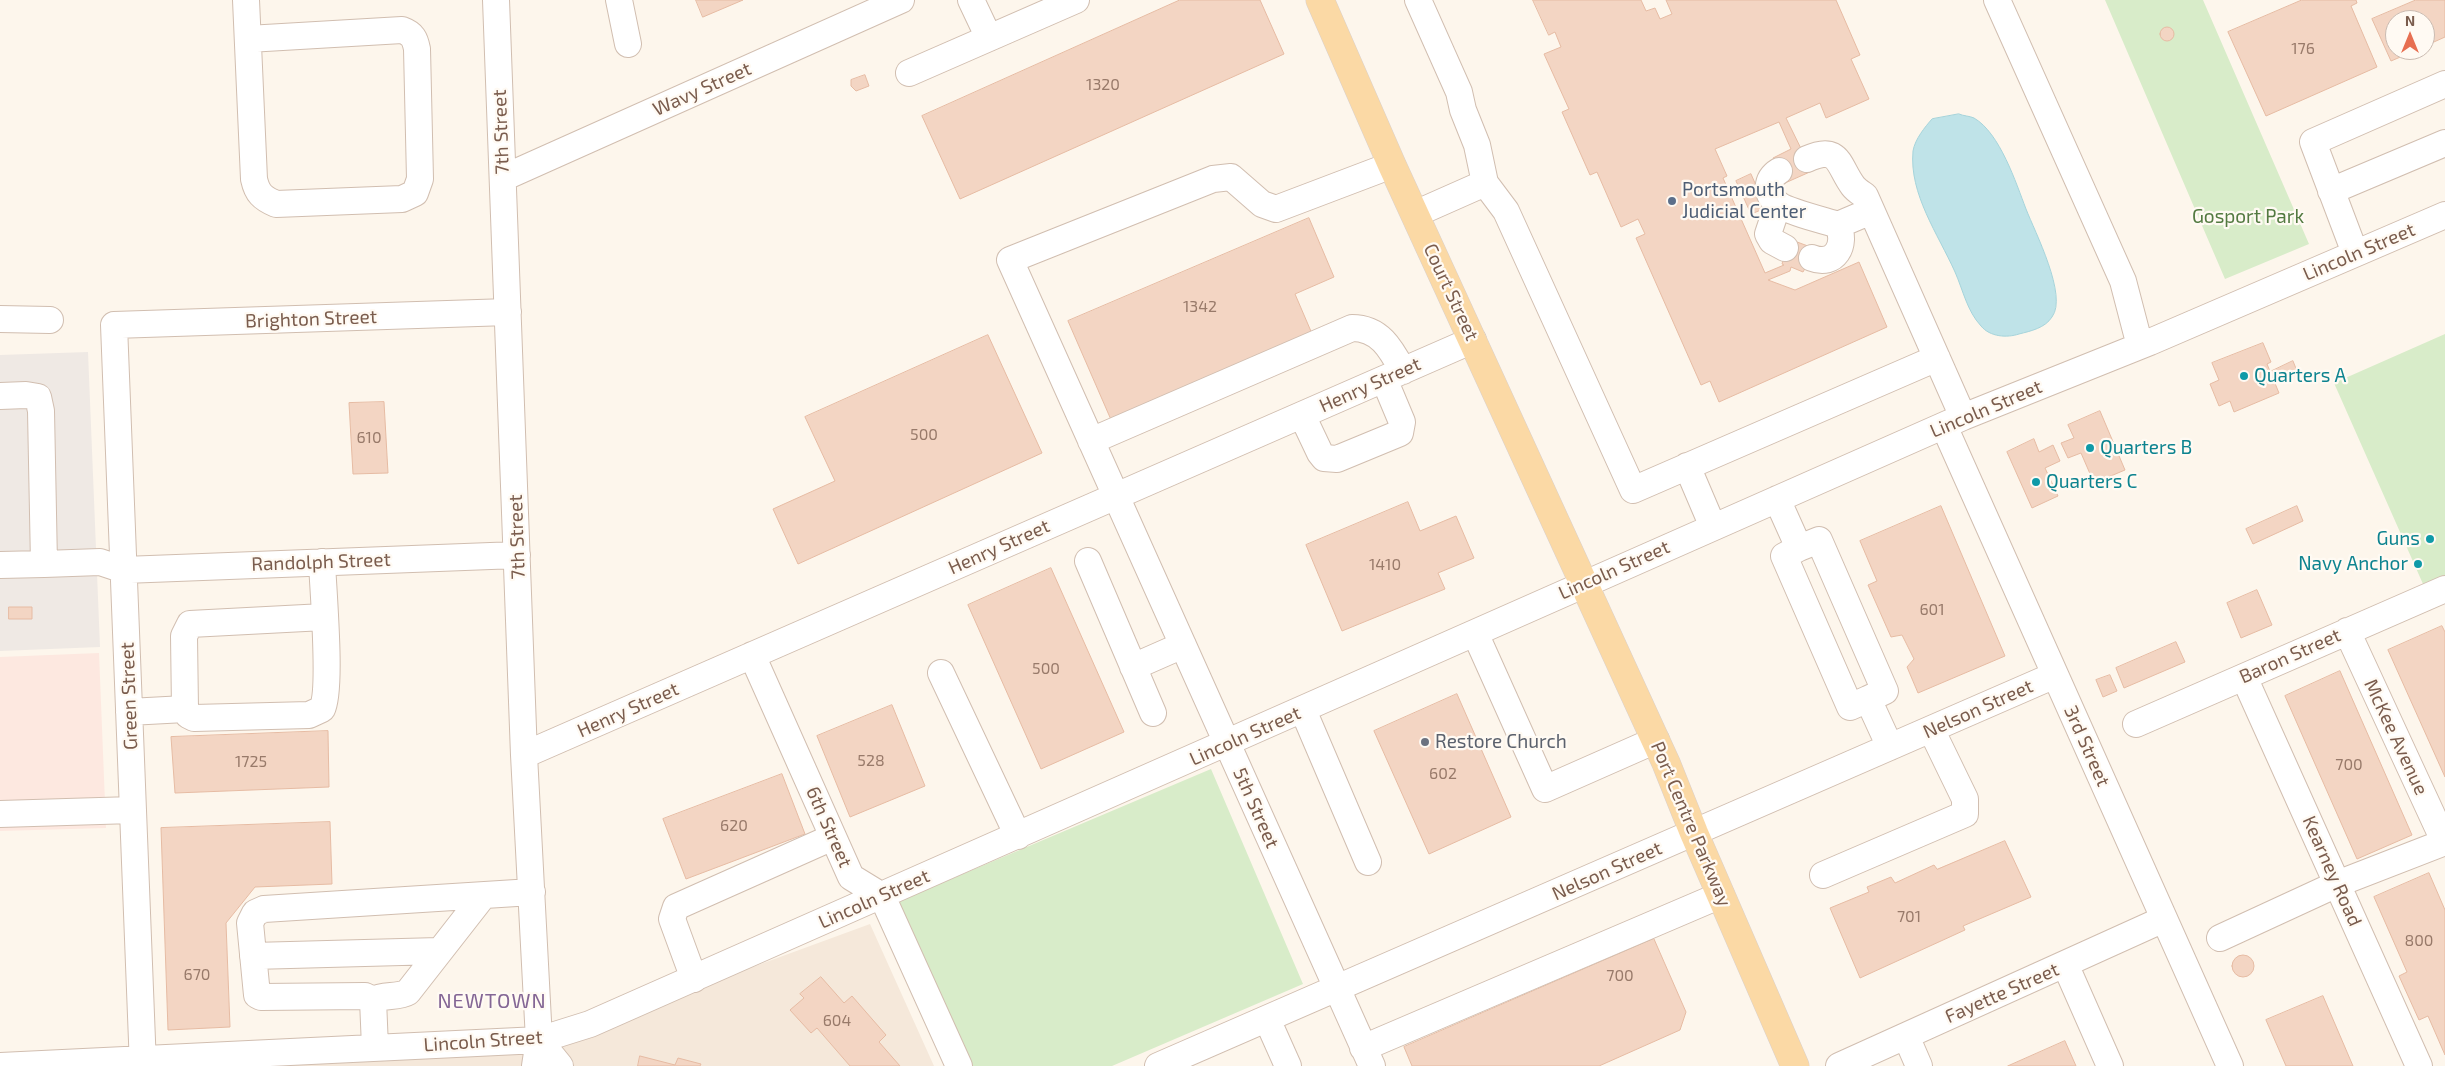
<!DOCTYPE html>
<style>
body{margin:0}
#map{position:relative;width:2445px;height:1066px;overflow:hidden;background:#fdf6ec;font-family:"Exo 2",sans-serif}
canvas{display:block}
.north{position:absolute;left:2385px;top:10px;width:50px;height:50px;box-sizing:border-box;background:#fffaf3;border:1px solid #cabbb1;border-radius:50%;rotate:0deg;font-size:14px;font-weight:700;line-height:20px;text-align:center;color:#7a5c4d}
.north::after{content:'';display:block;margin:auto;width:18px;height:22px;background:#e76f51;clip-path:polygon(50% 0,100% 100%,50% 72%,0 100%)}
</style>
<div id="map">
<canvas width="2445" height="1066"></canvas>
<div class="north">N</div>
</div>
<script>
const g = document.querySelector('canvas').getContext('2d');
g.lineJoin = 'round';
function fill(path, color) { g.fillStyle = color; g.fill(path, 'evenodd'); }
function trace(path, color, width, dash) { g.strokeStyle = color; g.lineWidth = width; g.lineCap = dash ? 'butt' : 'round'; g.setLineDash(dash || []); g.stroke(path); }
function write(font, color, halo, rows, align = 'center') {
  g.font = font + ' "Exo 2",sans-serif'; g.lineWidth = 4.5; g.setLineDash([]); g.textBaseline = 'middle'; g.strokeStyle = halo; g.fillStyle = color; for (const [text, x, y, turn = 0] of rows) {
    g.save(); g.translate(x, y); g.rotate((+turn || 0) * Math.PI / 180); g.textAlign = isNaN(turn) ? turn : align; if (halo) g.strokeText(text, 0, 0); g.fillText(text, 0, 0); g.restore();
  }
}
const residential = new Path2D(`
 M870 924 934 1066H0L551 1041Z`);
const commercial = new Path2D(`
 M99 653 106 828 0 831V657Z`);
const industrial = new Path2D(`
 M88 352 100 647 0 651V355Z`);
const green = new Path2D(`
 M2105 0H2203L2309 244 2225 279Z
 M2445 334V575L2423 584 2334 383Z
 M1211 769 1303 984 1112 1066H970L899 901Z`);
const water = new Path2D(`
 M1959 114C1963 116 1970 116 1974 118 2000 133 2016 183 2026 209 2035 232 2068 296 2052 317 2045 328 2031 331 2019 334 2007 338 1990 337 1981 326 1967 311 1963 290 1955 272 1938 234 1909 194 1913 151 1915 139 1925 127 1932 119Z`);
const building = new Path2D(`
 M696 0H743L703 17Z
 M1180 0H1260L1284 54 960 199 922 116Z
 M1533 0H1641L1646 11 1655 8 1660 19 1672 14 1666 0H1836L1860 55 1851 59 1869 99 1826 118 1820 103 1786 118 1812 171 1785 183 1773 158 1791 149 1779 122 1715 149 1727 176 1723 178 1765 273 1784 265 1782 264 1789 239 1816 249 1803 272 1791 267 1790 271 1768 280 1795 290 1859 262 1887 327 1719 402 1710 381 1701 385 1636 238 1645 234 1638 219 1621 227 1597 172 1590 175 1562 112 1569 109 1544 54 1561 47 1555 32 1549 35Z
 M2302 0H2356L2357 3 2351 6 2377 67 2266 116 2228 32Z
 M2416 0H2445V37L2425 46V20H2395V50H2417L2391 61 2372 19Z
 M2160 34a7 7 0 1 1 14 0a7 7 0 1 1-14 0Z
 M865 75 869 86 856 91 851 86V80Z
 M1751 174 1766 208 1751 214 1736 181Z
 M1309 218 1334 277 1295 294 1313 336 1112 422 1068 321Z
 M988 335 1042 453 798 564 773 509 835 481 805 417Z
 M2263 343 2271 362 2267 364 2279 393 2234 412 2230 401 2219 406 2210 384 2219 380 2212 363Z
 M2293 361 2297 371 2274 381 2270 372Z
 M384 402 388 473 353 474 349 403Z
 M2100 411 2125 470 2094 483 2081 453 2068 458 2061 443 2074 438 2068 425Z
 M2034 439 2039 452 2053 445 2060 461 2045 468 2058 496 2032 508 2007 452Z
 M1408 502 1420 531 1456 516 1474 558 1438 573 1445 589 1342 631 1306 545Z
 M1941 506 2005 656 1918 693 1907 667 1914 659 1902 635 1891 637 1868 585 1877 581 1860 541Z
 M2297 506 2303 521 2253 544 2246 529Z
 M1051 568 1124 732 1041 769 968 605Z
 M2257 590 2272 625 2241 638 2227 603Z
 M9 607H32V619H9Z
 M2442 626 2445 632V777L2388 650Z
 M2176 642 2185 662 2124 688 2116 668Z
 M2340 671 2412 835 2357 859 2285 696Z
 M2110 675 2117 691 2103 697 2096 680Z
 M1457 694 1511 817 1429 854 1374 731Z
 M892 705 925 786 850 817 817 736Z
 M328 731 329 787 175 793 171 737Z
 M782 774 805 834 686 879 663 819Z
 M330 822 332 884 255 887 226 923 230 1027 168 1030 161 828Z
 M2005 841 2031 897 1963 926 1965 930 1860 978 1830 908 1869 892 1867 887 1891 877 1895 883 1934 865 1937 869Z
 M2429 873 2445 910V1055L2428 1016 2419 1020 2399 976 2407 972 2374 897Z
 M1654 939 1686 1012 1680 1030 1599 1066H1412L1404 1047Z
 M2232 966a11 11 0 1 1 22 0a11 11 0 1 1-22 0Z
 M821 977 844 1003 852 996 886 1035 879 1042 900 1066H850L817 1028 811 1033 790 1010 804 998 800 994Z
 M2323 996 2353 1066H2286L2266 1020Z
 M2065 1041 2076 1066H2008Z
 M640 1056 675 1065 678 1058 701 1064 700 1066H638Z`);
const minor = new Path2D(`
 M246 0 254 179C257 193 262 198 276 204L402 199 415 193 420 179 417 49C415 39 413 34 402 30L248 39
 M496 0 524 755 539 1040 535 1066
 M619 0 628 44
 M971 0 989 38
 M1418 0 1459 92 1463 110 1477 145 1485 183 1506 211 1633 490 1937 358
 M1997 0 2123 281 2140 346
 M909 73 1076 0
 M1807 159C1840 144 1838 166 1853 186 1856 190 1861 193 1865 196L1963 417
 M1779 171C1766 179 1765 194 1778 204 1786 211 1826 221 1838 225L1871 211
 M503 178 901 0
 M2331 191 2445 143
 M1778 204 1768 234 1772 241 1785 248
 M1415 214 1485 183
 M2355 253 2313 142 2445 84
 M1812 258C1835 267 1847 245 1838 225
 M0 319 50 320
 M0 396 26 395 38 397 41 411 44 564 100 562 124 570 517 555
 M1302 415 1320 453 1324 458 1337 459 1400 433 1402 422 1384 379
 M1944 426 2230 1066
 M1091 441 1352 328C1380 328 1391 349 1403 371
 M1687 466 1713 527
 M1777 499 1799 548 1784 556 1850 707 1868 699 1890 747
 M1799 548 1819 540 1885 691 1868 699
 M1088 561 1153 713
 M322 562C323 590 332 690 322 709L309 715 194 718 188 715 185 709 184 636 190 624 324 617
 M0 565 44 564
 M2347 631 2445 843
 M1475 633 1545 789 1656 740
 M752 655 851 877 882 896 959 1066
 M1133 667 1183 645
 M941 673 1018 836
 M2244 677 2419 1066
 M1303 710 1368 862
 M129 712 185 709
 M2136 724 2445 589
 M524 755 1473 340
 M0 814 133 810
 M1823 875 1965 814V799L1931 729
 M2220 938 2337 884 2445 842
 M253 956 439 951
 M2065 964 2110 1066
 M694 979 672 919 676 907 833 837
 M373 1000C384 994 398 998 408 992L483 896
 M1267 1019 1288 1066
 M1906 1036 1919 1066
 M539 1040 560 1066
 M375 1047 373 1000 365 996 261 997 257 995 250 923 255 913 264 909 532 892
 M1363 1048 1721 895
 M0 1066 539 1040 590 1024 1963 417 2150 342 2445 215
 M143 1066 114 325 508 312
 M1158 1066 2055 675
 M1372 1066 1010 260 1213 179 1231 177 1262 204 1276 209 1392 165
 M1839 1066 2164 919`);
const major = new Path2D(`
 M1320 0 1392 165 1666 763 1694 833 1795 1066`);
const markers = [
 [1672,201,5,"#5c6f8a"],
 [2244,376,5,"#0f9aa8"],
 [2090,448,5,"#0f9aa8"],
 [2036,482,5,"#0f9aa8"],
 [2430,539,5,"#0f9aa8"],
 [2418,564,5,"#0f9aa8"],
 [1425,742,5,"#6b7280"]
];
const numberNames = [
 ["176",2303,49],
 ["1320",1103,85],
 ["1342",1200,307],
 ["500",924,435],
 ["610",369,438],
 ["1410",1385,565],
 ["601",1932,610],
 ["500",1046,669],
 ["528",871,761],
 ["1725",251,762],
 ["700",2349,765],
 ["602",1443,774],
 ["620",734,826],
 ["701",1909,917],
 ["800",2419,941],
 ["670",197,975],
 ["700",1620,976],
 ["604",837,1021]
];
const streetNames = [
 ["Wavy Street",702,89,-24],
 ["7th Street",501,132,-92],
 ["Lincoln Street",2359,252,-23],
 ["Court Street",1451,292,65],
 ["Brighton Street",311,319,-2],
 ["Henry Street",1370,385,-24],
 ["Lincoln Street",1986,409,-23],
 ["7th Street",517,537,-92],
 ["Henry Street",999,547,-24],
 ["Randolph Street",321,562,-2],
 ["Lincoln Street",1614,570,-24],
 ["Baron Street",2290,656,-24],
 ["Green Street",129,696,-92],
 ["Nelson Street",1978,709,-24],
 ["Henry Street",628,710,-24],
 ["Lincoln Street",1245,736,-24],
 ["McKee Avenue",2396,737,65],
 ["3rd Street",2087,746,66],
 ["5th Street",1256,808,66],
 ["Port Centre Parkway",1691,824,67],
 ["6th Street",829,827,66],
 ["Nelson Street",1607,871,-24],
 ["Kearney Road",2332,871,66],
 ["Lincoln Street",874,899,-24],
 ["Fayette Street",2002,993,-24],
 ["Lincoln Street",483,1041,-4]
];
const serviceNames = [
 ["Portsmouth",1682,190],
 ["Judicial Center",1682,212]
];
const parkNames = [
 ["Gosport Park",2248,217]
];
const cultureNames = [
 ["Quarters A",2254,376],
 ["Quarters B",2100,448],
 ["Quarters C",2046,482],
 ["Guns",2420,539,"right"],
 ["Navy Anchor",2408,564,"right"]
];
const worshipNames = [
 ["Restore Church",1435,742]
];
const neighbourhoodNames = [
 ["NEWTOWN",492,1001]
];
fill(residential, '#f5e8da');
fill(commercial, '#fde8e0');
fill(industrial, '#efe9e4');
fill(green, '#d8ecc9');
fill(water, '#bfe3e8');
trace(water, '#a5d3da', 1);
fill(building, '#f3d5c3');
trace(building, '#e6bba3', 1);
trace(minor, '#d1beb0', 28);
trace(major, '#dad1cd', 29);
trace(minor, '#fff', 26);
trace(major, '#fbd9a5', 28);
for (const [x, y, r, color] of markers) { const dot = new Path2D(); dot.arc(x, y, r, 0, 2 * Math.PI); g.fillStyle = color; g.fill(dot); trace(dot, '#fffaf3', 2); }
write('16px', '#987a6a', null, numberNames);
write('19px', '#7a5c4d', '#fffaf3', streetNames);
write('19px', '#4e5e75', '#fffaf3', serviceNames, 'left');
write('19px', '#537a41', '#fffaf3', parkNames);
write('19px', '#0d838f', '#fffaf3', cultureNames, 'left');
write('19px', '#5b616d', '#fffaf3', worshipNames, 'left');
g.letterSpacing = '1px';
write('20px', '#846695', '#fffaf3', neighbourhoodNames);
g.letterSpacing = '0px';
</script>
